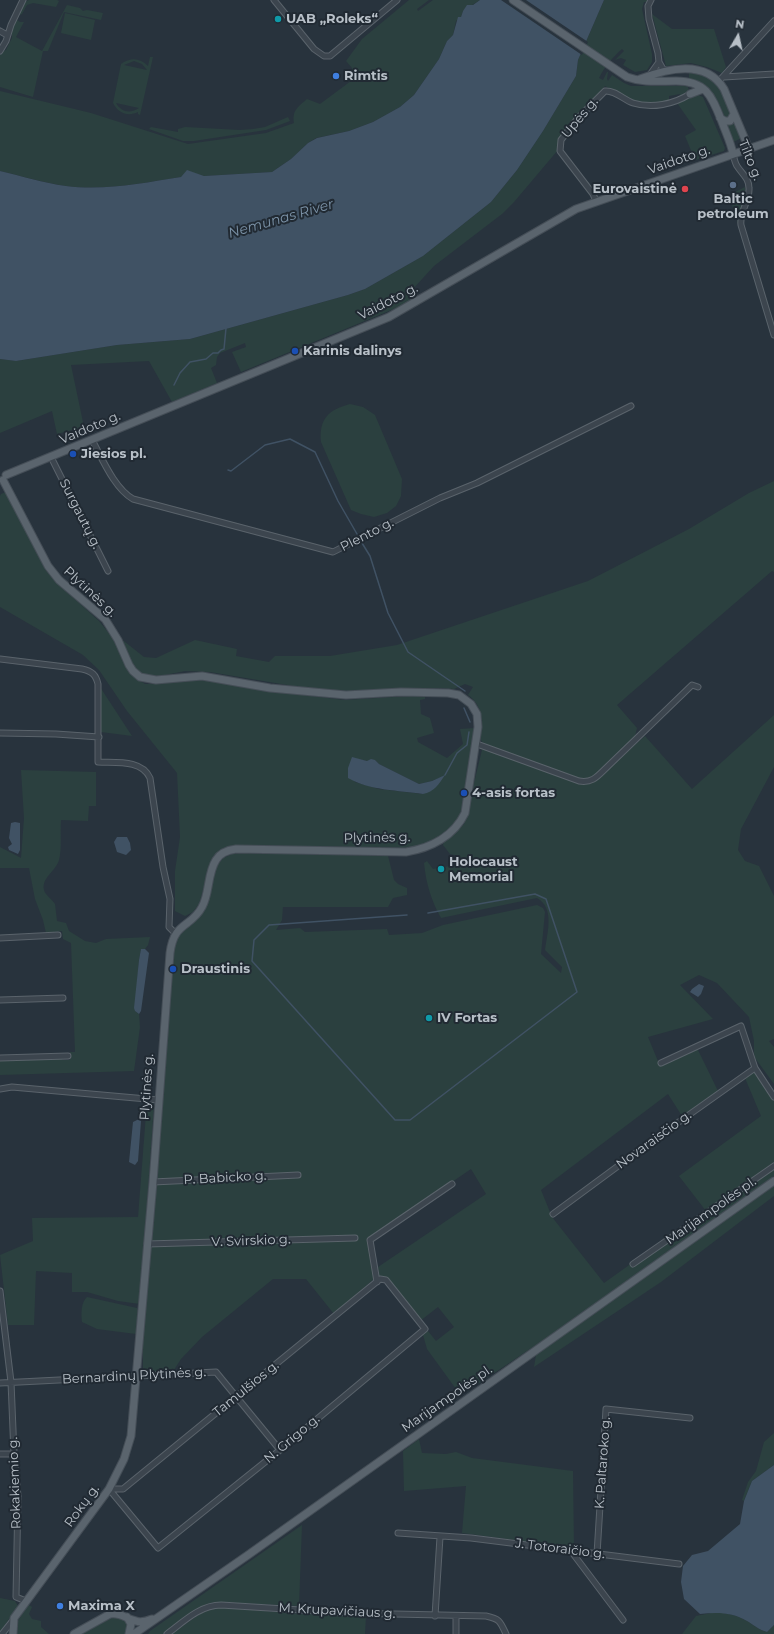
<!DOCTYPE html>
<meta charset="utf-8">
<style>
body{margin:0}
#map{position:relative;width:774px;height:1634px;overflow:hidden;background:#28333d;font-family:Montserrat,sans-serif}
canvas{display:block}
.north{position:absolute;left:718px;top:16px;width:40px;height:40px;-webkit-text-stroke:3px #212a33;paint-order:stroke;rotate:9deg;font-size:11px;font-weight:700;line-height:16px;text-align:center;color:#b8c0c8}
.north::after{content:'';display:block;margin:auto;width:14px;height:18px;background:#b8c0c8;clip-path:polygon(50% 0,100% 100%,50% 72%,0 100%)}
</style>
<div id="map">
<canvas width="774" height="1634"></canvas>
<div class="north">N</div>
</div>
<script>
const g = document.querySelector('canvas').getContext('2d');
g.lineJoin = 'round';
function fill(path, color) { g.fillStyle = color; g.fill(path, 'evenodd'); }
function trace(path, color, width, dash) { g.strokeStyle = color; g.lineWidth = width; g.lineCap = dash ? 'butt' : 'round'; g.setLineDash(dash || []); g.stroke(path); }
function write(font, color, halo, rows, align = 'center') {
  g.font = font + ' Montserrat,sans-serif'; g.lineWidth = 4; g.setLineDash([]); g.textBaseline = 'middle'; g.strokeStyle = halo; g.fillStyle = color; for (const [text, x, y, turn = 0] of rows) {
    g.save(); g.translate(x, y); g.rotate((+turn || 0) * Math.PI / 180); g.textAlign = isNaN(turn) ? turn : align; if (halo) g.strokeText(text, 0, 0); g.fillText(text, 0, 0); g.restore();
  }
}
const green = new Path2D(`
 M29 0H57L59 1 56 7 33 3 27 5 22 14 20 15 18 13 24 2Z
 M409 0H429L417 9 418 11 433 0H480L463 11 461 17 456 21 453 35 447 41 439 59 414 95 400 107 373 122 349 131 316 138 308 143 291 159 272 172 204 176 187 171 181 177C143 183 104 191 66 186 44 183 22 176 0 171V91L91 113 188 144 266 133 294 123C292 110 298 107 307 99L320 104 351 81 352 68 346 61 362 39Z
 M604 0H648L647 2H644L642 9 652 54V62L647 70 635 72 623 65 626 60 621 58 615 60 624 51 622 49C612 58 605 66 599 78L603 80 607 72H608L607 79 608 81 612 75 624 83 631 86H685L688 87 689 91 680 96V94L669 96V101C647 110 624 97 605 86L561 139 558 150 514 202 502 214 434 266 412 290 411 293 413 299 406 304 241 372 232 352 246 347 245 343 220 353 217 357 216 365 211 368 217 383 172 402 149 361 71 365 84 427 57 434 52 411 0 433V359L16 361 117 345 190 339 348 295 365 289 423 256 491 202 517 170 543 131 576 76 578 60Z
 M67 5 80 8 83 11 87 10 103 13 101 20 64 12 48 51H43L33 97 0 87V55L3 51 6 50 12 38V26L16 19 20 22H24L16 37 42 51Z
 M65 13 95 20 91 40 61 33Z
 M652 14 672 29H714L726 67 722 73 707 67 691 63 666 66Z
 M150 57H153L140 115 138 114V112C128 117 118 113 113 103L121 64C131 57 140 58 148 66ZM134 61 142 64 147 70 124 65ZM116 103 139 108C130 114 121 112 116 103Z
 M692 71C719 78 721 90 731 113V117L726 118 724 116C719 102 714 92 700 84 696 82 692 81 689 78V73Z
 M696 94 703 97 725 148 724 151 695 160 685 136 696 130 677 103Z
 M288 117 290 121 266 130 194 141H183L149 129 151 127 178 132V129L185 127 240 130 253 129 265 127Z
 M734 121 742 138 733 142 726 125Z
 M745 187C747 200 737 211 738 224L729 195Z
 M350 404 363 407 375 415 402 479 401 496 396 506 387 513 374 517 361 514 351 510 321 442C319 419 328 410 350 404Z
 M774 481V572L772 571 617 705 637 728 635 736 595 777 580 780 484 744 480 739C483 721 483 706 468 695L473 687 465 684 454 689 442 688 347 691 305 688 210 672 185 671 160 676H149L140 673 132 666 120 638 144 657 156 658 195 640 237 649 236 656 269 662 275 656H330L397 645 588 581 689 529 749 493Z
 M6 492 45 569 57 583 99 621 112 637 131 675 145 684H158L192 678 272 691 344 700 425 695V699L420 700 421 714 430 718 434 733 417 738 418 742 447 758 463 744 460 729 475 728C472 748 466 811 455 825 444 838 425 844 409 848L239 845 226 848 209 870 199 904 193 912 185 916 175 911V871L180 837 177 773 127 711 99 670 83 655 0 607V496L1 494ZM352 758 367 761 375 760 379 764 419 784 432 781 444 776 423 794 379 789 355 782Z
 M100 687 132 736 101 732Z
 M774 715V767L741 829 738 850 745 861 759 866 774 896V1039L769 1041 774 1047V1084L755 1058 754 1053V1041L749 1017 717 983 699 975 680 985 713 1019 648 1037 660 1066 697 1048 718 1091 682 1116 668 1094 541 1190 552 1217 604 1283 674 1233 678 1237 774 1168V1176L542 1341 466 1392 463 1387 456 1389 427 1349 423 1335 428 1331 436 1341 454 1327 438 1307 420 1321 388 1278 379 1276 378 1267 486 1194 471 1169 370 1238 375 1278 334 1314 306 1279H273L202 1337 181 1359 172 1373 145 1374 143 1372V1355L142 1350 170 980 175 943 183 929 191 923 212 880 217 866 223 858 232 854 245 853 388 856 394 880 398 884 407 888V895L393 898 388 907H283L282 920 276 930 300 928 305 932 387 929 389 935 422 933 443 925 537 905 543 908 545 912 541 954 561 973 562 967 545 950C547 933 555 908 537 898L441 918C431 900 426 883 424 863L427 861 433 869 455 865 459 856 450 854 443 845 444 842 455 833 464 824 482 750 484 749 576 782 590 784 645 736 692 789Z
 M21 770 96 772V806H89L88 821 61 820C60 832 62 849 59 860 56 871 41 878 44 890 45 895 52 899 55 904L57 921 66 923 69 931 85 941 96 943 106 939 150 937 148 945 145 949 141 950 139 960 135 1011 139 1014 140 1027 134 1071 0 1075V1060L62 1058V1060H70V1052H75L71 943 63 939 62 931 46 933 43 920 35 899 29 868H0V847L21 858 24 818Z
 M752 1072 756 1073 764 1088 774 1101V1163L706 1211 679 1176 761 1116 745 1078Z
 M147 1101 154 1104 140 1304 118 1301 87 1292H72V1273L36 1271 34 1325H8L0 1255 33 1241 32 1218 138 1217Z
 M774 1186V1196L661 1282 534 1367 536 1355Z
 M87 1297 137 1308 138 1311 136 1334 97 1329 82 1322C81 1314 81 1302 87 1297Z
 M774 1433V1465L752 1481 744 1501 742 1500 748 1482 756 1471 764 1442Z
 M419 1439 422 1453 446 1454 456 1452 472 1458 573 1471 574 1548 462 1533 466 1486 404 1491 403 1451Z
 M302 1525 299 1606 217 1602 207 1604 197 1609 163 1634H148L150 1631Z
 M0 1598 15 1601 18 1606 0 1632Z
 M29 1605 32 1607 29 1614 32 1619 41 1621V1627L49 1634H17L18 1621 27 1606Z
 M219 1607 299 1614 366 1616 365 1634H172L201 1613Z
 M716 1612C727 1613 737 1615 747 1621 754 1625 759 1630 767 1632L774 1625V1634H682L696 1616Z
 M114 1617C119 1617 124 1619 128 1624L126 1634H81Z`);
const water = new Path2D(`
 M480 0H604L578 60 576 76 543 131 517 170 491 202 423 256 365 289 348 295 190 339 117 345 16 361 0 359V171C22 176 43 183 66 186 104 191 143 183 181 177L187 170 204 176 272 172 291 159 308 143 317 138 349 131 373 122 400 107 414 95 439 59 447 41 453 35 458 17H461L463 11 467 5H473Z
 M352 757 367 761 371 759 375 760 379 764 419 784 432 781 445 775C439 784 434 792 423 794 398 790 371 791 348 778V768Z
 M15 822 20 823V850L18 854 9 850 8 847 12 844 9 838 11 823Z
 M117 837H127L130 843 131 850 126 855 117 852 114 842Z
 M141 949H145L149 953 141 1011 139 1014 135 1011 134 1008 139 960Z
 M699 984 704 986 701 994 698 997 690 992 692 989Z
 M139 1119 141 1121 138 1161 135 1165 129 1162 133 1122Z
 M774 1465V1625L767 1632C759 1630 754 1625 747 1621 732 1612 717 1612 700 1614L684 1599 681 1582 683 1566 692 1555 708 1551 740 1524 744 1501 752 1481Z`);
const pier = new Path2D(`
 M501 0H526L588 42 582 55Z`);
const stream = new Path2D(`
 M174 385 180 373 190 362 206 359 213 353H218L221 350 224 349 226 328
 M228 470 231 471 265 445 290 439 315 452 338 501 357 534
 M362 543 370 556 388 613 408 652 465 691
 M464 708 470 722
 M445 775 457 753 467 745 469 732
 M407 915 269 925 254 940 252 961 395 1120H410L577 992 546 899 535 894 428 913`);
const minor = new Path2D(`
 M274 0 314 49 324 56H330L397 0
 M651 0 648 6 649 19 658 53 659 62 663 69 667 71
 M0 31 7 35
 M0 51 6 41 11 25 23 0
 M649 76 659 62
 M724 77 774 74
 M719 81 774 21
 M733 154C734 158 735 163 737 166 742 174 749 178 749 188 750 201 739 212 741 225L774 335
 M596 201 593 194 560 151 561 140 578 118 605 91C615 90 624 100 633 103 652 109 674 104 690 94
 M92 440C102 458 114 488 133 499L333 552 440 498 477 483 631 406
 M51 457 108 571
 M0 659 82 669C92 671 96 675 98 684V762C115 763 142 759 150 778L163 867 170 899 169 927 175 933
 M0 733 56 734 99 737
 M477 744 579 781C591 783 596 778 604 770L692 685 698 687
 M0 938 58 935
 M0 1000 63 998
 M0 1058 68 1056
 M661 1063 741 1026 755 1068 774 1097
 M0 1089 12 1087 158 1100
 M153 1182 298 1175
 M553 1214 652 1141 755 1068
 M147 1244 355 1238
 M633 1264 774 1166
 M380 1279 386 1280 425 1329 280 1450 158 1548 109 1489H123Z
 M377 1282 370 1240 452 1184
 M0 1291 11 1382 14 1454 18 1496 16 1597 26 1601
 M0 1383 216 1372 280 1450
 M0 1454H14
 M398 1533 471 1538 679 1564
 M571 1551 623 1620
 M597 1554 606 1409 690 1418
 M435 1616 440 1537
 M456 1616V1634
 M2 1634 14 1619
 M167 1634C183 1622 200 1605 221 1605L349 1613 486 1616C500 1619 500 1621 506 1634`);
const major = new Path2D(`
 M513 0 627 77C643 83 659 81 676 81 707 81 712 97 722 122 726 133 731 143 733 154
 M640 79C668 68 706 59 724 89L749 149
 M690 94 703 89
 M720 118 725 121H730L734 114
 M6 475 389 317 576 209 774 140
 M3 480 48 566 59 580 105 619 118 640 129 665 133 671 140 677 156 680 202 676 270 688 346 695 401 692 448 693 459 695 471 704 477 714 478 727 465 813C454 836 431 848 406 852L236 849C228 850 220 853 216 860 207 874 210 893 202 907 191 928 174 921 170 953L153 1182 131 1436 124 1459 109 1489 14 1618 13 1634
 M127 1617 131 1624 129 1634
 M74 1634 110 1614C121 1612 126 1619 136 1621 141 1623 147 1621 152 1619
 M134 1634 248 1555 774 1181`);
const markers = [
 [278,19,4,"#0f9aa8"],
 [336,76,4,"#3f7fe0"],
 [733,185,4,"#5c6f8a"],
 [685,189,4,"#e0444e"],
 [295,351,4,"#1a4fb4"],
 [73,454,4,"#1a4fb4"],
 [464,793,4,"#1a4fb4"],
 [441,869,4,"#0f9aa8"],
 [173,969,4,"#1a4fb4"],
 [429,1018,4,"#0f9aa8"],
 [60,1606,4,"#3f7fe0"]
];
const poiNames = [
 ["UAB „Roleks“",286,19],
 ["Rimtis",344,76],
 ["Eurovaistinė",677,189,"right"],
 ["Baltic",733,199,"center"],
 ["petroleum",733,214,"center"],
 ["Karinis dalinys",303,351],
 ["Jiesios pl.",81,454],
 ["4-asis fortas",472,793],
 ["Holocaust",449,862],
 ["Memorial",449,877],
 ["Draustinis",181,969],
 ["IV Fortas",437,1018],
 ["Maxima X",68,1606]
];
const streetNames = [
 ["Upės g.",580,118,-50],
 ["Vaidoto g.",679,160,-19],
 ["Tilto g.",750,160,68],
 ["Vaidoto g.",388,302,-27],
 ["Vaidoto g.",90,428,-23],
 ["Surgautų g.",80,514,63],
 ["Plento g.",367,535,-27],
 ["Plytinės g.",90,592,43],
 ["Plytinės g.",377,838,-1],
 ["Plytinės g.",147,1087,-86],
 ["Novaraisčio g.",654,1140,-36],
 ["P. Babicko g.",225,1178,-3],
 ["Marijampolės pl.",711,1211,-35],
 ["V. Svirskio g.",251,1241,-2],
 ["Bernardinų Plytinės g.",134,1376,-3],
 ["Tamulšios g.",246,1389,-39],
 ["Marijampolės pl.",447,1399,-35],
 ["N. Grigo g.",292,1439,-40],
 ["K. Paltaroko g.",603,1463,-86],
 ["Rokakiemio g.",15,1483,-92],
 ["Rokų g.",82,1506,-54],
 ["J. Totoraičio g.",560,1549,7],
 ["M. Krupavičiaus g.",337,1611,3]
];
const waterNames = [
 ["Nemunas River",281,219,-16]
];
fill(green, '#2b403f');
fill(water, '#405264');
fill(pier, '#28333d');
trace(stream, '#405264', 1.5);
trace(minor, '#5a636b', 7);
trace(major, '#454e57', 9);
trace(minor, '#3c454e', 5);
trace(major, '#5a646d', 7);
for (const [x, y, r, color] of markers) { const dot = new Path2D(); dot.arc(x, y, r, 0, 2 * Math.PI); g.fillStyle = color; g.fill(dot); trace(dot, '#212a33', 1.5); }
write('bold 13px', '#b8c0c8', '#212a33', poiNames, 'left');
write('13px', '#b8c0c8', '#212a33', streetNames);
write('italic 14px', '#7c93a8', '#212a33', waterNames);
</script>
